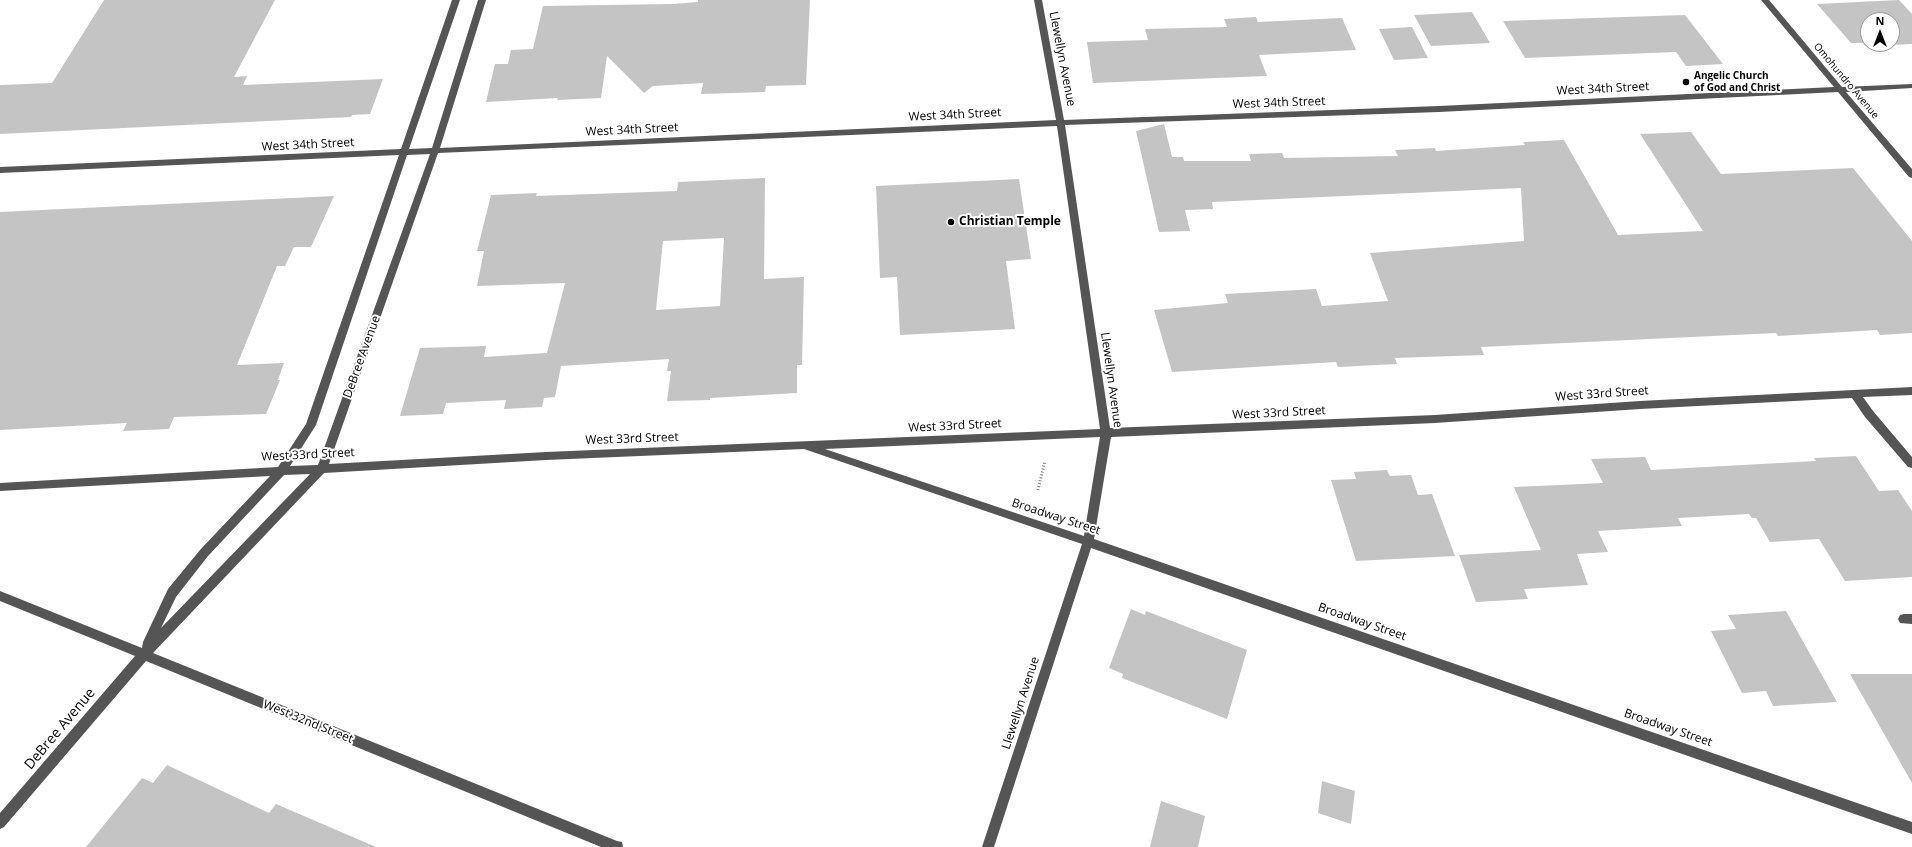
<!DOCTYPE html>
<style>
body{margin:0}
#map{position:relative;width:1912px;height:847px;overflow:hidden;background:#fff;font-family:"Open Sans",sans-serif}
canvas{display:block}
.north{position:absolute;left:1860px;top:12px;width:40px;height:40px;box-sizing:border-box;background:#fff;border:1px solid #999;border-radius:50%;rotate:0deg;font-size:11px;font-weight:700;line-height:16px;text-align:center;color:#000}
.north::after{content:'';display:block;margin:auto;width:14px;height:18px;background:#000;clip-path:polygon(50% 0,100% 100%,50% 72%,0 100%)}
</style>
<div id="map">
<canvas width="1912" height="847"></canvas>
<div class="north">N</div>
</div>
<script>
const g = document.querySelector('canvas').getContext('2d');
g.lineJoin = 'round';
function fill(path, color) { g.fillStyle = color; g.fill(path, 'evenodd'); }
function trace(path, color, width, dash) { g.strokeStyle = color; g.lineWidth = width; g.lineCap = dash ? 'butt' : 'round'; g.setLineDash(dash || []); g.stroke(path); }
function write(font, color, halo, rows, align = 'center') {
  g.font = font + ' "Open Sans",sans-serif'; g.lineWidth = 4; g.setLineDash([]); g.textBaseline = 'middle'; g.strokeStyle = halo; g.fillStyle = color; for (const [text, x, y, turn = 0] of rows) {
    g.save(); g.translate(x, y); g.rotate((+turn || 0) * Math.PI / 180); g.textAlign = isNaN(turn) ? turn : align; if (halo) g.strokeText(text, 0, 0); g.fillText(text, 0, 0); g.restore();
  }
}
const building = new Path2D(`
 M104 0H275L234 77 247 76 243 85 383 79 370 114 352 115 351 117 0 134V85L52 83Z
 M698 0H810L806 85 766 86 765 92 701 94 703 83 653 86 644 93 607 56 601 98 557 100 558 98 486 102 495 64H508L511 50 533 49 543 6 673 4 698 2Z
 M1899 0 1912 14V44L1865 46 1863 43H1851L1817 4ZM1868 20H1892V44H1868Z
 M1472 12 1490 43 1431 46 1414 15Z
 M1685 15 1723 64 1686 66 1676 52 1525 58 1503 21Z
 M1256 17 1258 22 1342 18 1356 50 1259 55 1267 76 1093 83 1087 42 1148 40 1145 29 1227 27 1224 19Z
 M1412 27 1428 58 1394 60 1379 29Z
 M1164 124 1172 157H1183L1184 161H1251L1249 154 1282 153 1284 158 1398 156 1395 150 1435 148 1436 151 1525 145 1523 142 1564 140 1618 235 1703 231 1640 134 1691 132 1721 174 1853 168 1912 241V333L1880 335 1877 330 1778 336 1776 333 1481 347 1484 355 1395 358 1397 364 1338 367 1336 362 1172 372 1154 310 1228 303 1225 294 1316 289 1322 306 1388 301 1370 253 1524 241 1521 188 1212 202 1213 209 1185 210 1190 231 1159 232 1136 131Z
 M765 178 764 279 804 277 802 365H797V393L710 398V400L667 401 671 371H667L669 359 561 366 555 397 544 398 542 407 504 409 506 400 446 403 443 414 400 416 420 348 486 346 484 357 547 353 565 283 477 286 484 251H477L491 195 537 193 536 196 677 191 678 182ZM724 238 720 306 656 310 663 241Z
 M1019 179 1031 259 1006 261 1015 329 900 335 897 277 880 278 876 186Z
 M334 196 311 247H294L285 266H277L237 365 284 363 278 380H280L266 414 174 417 169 429 123 431 127 423 0 430V212Z
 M1856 456 1879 491 1898 490 1912 511V577L1845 581 1819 539 1770 542 1756 518H1752L1749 514 1678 518 1682 526 1598 531 1608 552 1577 554 1588 585 1524 589 1528 599 1476 602 1459 555 1541 550 1514 487 1603 483 1591 459 1645 457 1651 470 1816 461 1814 458Z
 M1387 470 1390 476 1411 475 1418 495 1432 494 1455 556 1356 561 1331 480 1356 479 1354 472Z
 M1131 609 1145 615 1146 611 1247 650 1227 719 1122 678 1123 674 1109 668Z
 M1786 611 1837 702 1773 706 1766 691 1742 693 1711 631 1736 629 1728 615Z
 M1850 674H1912V783Z
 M167 765 269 813 276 804 376 847H86L142 778 153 783Z
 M1322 781 1355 791 1351 824 1318 813Z
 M1161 801 1205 816 1198 847H1150Z`);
const path = new Path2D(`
 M1038 490 1045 461`);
const minor = new Path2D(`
 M452 0H460L409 149 432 148 478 0H486L440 148 1056 120 1034 0H1042L1064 120 1439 106 1834 87 1761 0H1769L1842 87 1912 84V88L1846 92 1912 169V178L1909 177 1838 92 1439 112 1065 125 1110 428 1435 415 1640 401 1912 387V395L1863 397 1873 411 1912 457V468L1908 467 1865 417 1852 398 1640 409 1435 423 1111 437 1094 539 1912 822V834L1091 548 994 847H982L1082 544 804 449 546 460 324 473 153 653 617 841 622 842 623 847H601L146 661 4 827 0 829V813L135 656 0 601V591L142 648 143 642 168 589 200 550 270 476 0 491V483L278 467 306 424 399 155 0 173V167L401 149ZM1057 126 1100 429 546 452 329 464 438 153ZM430 154 318 465 290 466 316 425 407 155ZM1100 437 1084 536 825 449ZM310 474 161 628 176 597 208 556 284 475Z
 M1904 614H1912V624L1900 623 1898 619 1900 615Z`);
const markers = [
 [1686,82,4,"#000"],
 [951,222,4,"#000"]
];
const farPoinames = [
 ["Angelic Church",1694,76],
 ["of God and Christ",1694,88]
];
const farStreetnames = [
 ["Omohundro Avenue",1846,81,50]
];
const streetNames = [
 ["Llewellyn Avenue",1062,59,79],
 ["West 34th Street",1603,89,-3],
 ["West 34th Street",1279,103,-2],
 ["West 34th Street",955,115,-3],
 ["West 34th Street",632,130,-3],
 ["West 34th Street",308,145,-3],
 ["DeBree Avenue",362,357,-70],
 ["Llewellyn Avenue",1111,380,82],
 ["West 33rd Street",1602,394,-4],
 ["West 33rd Street",1279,413,-3],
 ["West 33rd Street",955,426,-3],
 ["West 33rd Street",632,439,-2],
 ["West 33rd Street",308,455,-3],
 ["Broadway Street",1056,517,18],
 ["Broadway Street",1362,622,19],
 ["Llewellyn Avenue",1021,703,-72],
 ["West 32nd Street",308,722,22],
 ["Broadway Street",1668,728,19]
];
const poiNames = [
 ["Christian Temple",959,222]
];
const nearStreetnames = [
 ["DeBree Avenue",60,729,-50]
];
fill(building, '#c4c4c4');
trace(path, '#777', 3, [1, 2]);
fill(minor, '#555');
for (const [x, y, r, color] of markers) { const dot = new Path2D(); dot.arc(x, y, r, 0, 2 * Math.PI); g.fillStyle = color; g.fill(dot); trace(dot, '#fff', 1.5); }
write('bold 10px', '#000', '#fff', farPoinames, 'left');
write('10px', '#000', '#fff', farStreetnames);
write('12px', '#000', '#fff', streetNames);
write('bold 12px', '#000', '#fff', poiNames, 'left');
write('14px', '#000', '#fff', nearStreetnames);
</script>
